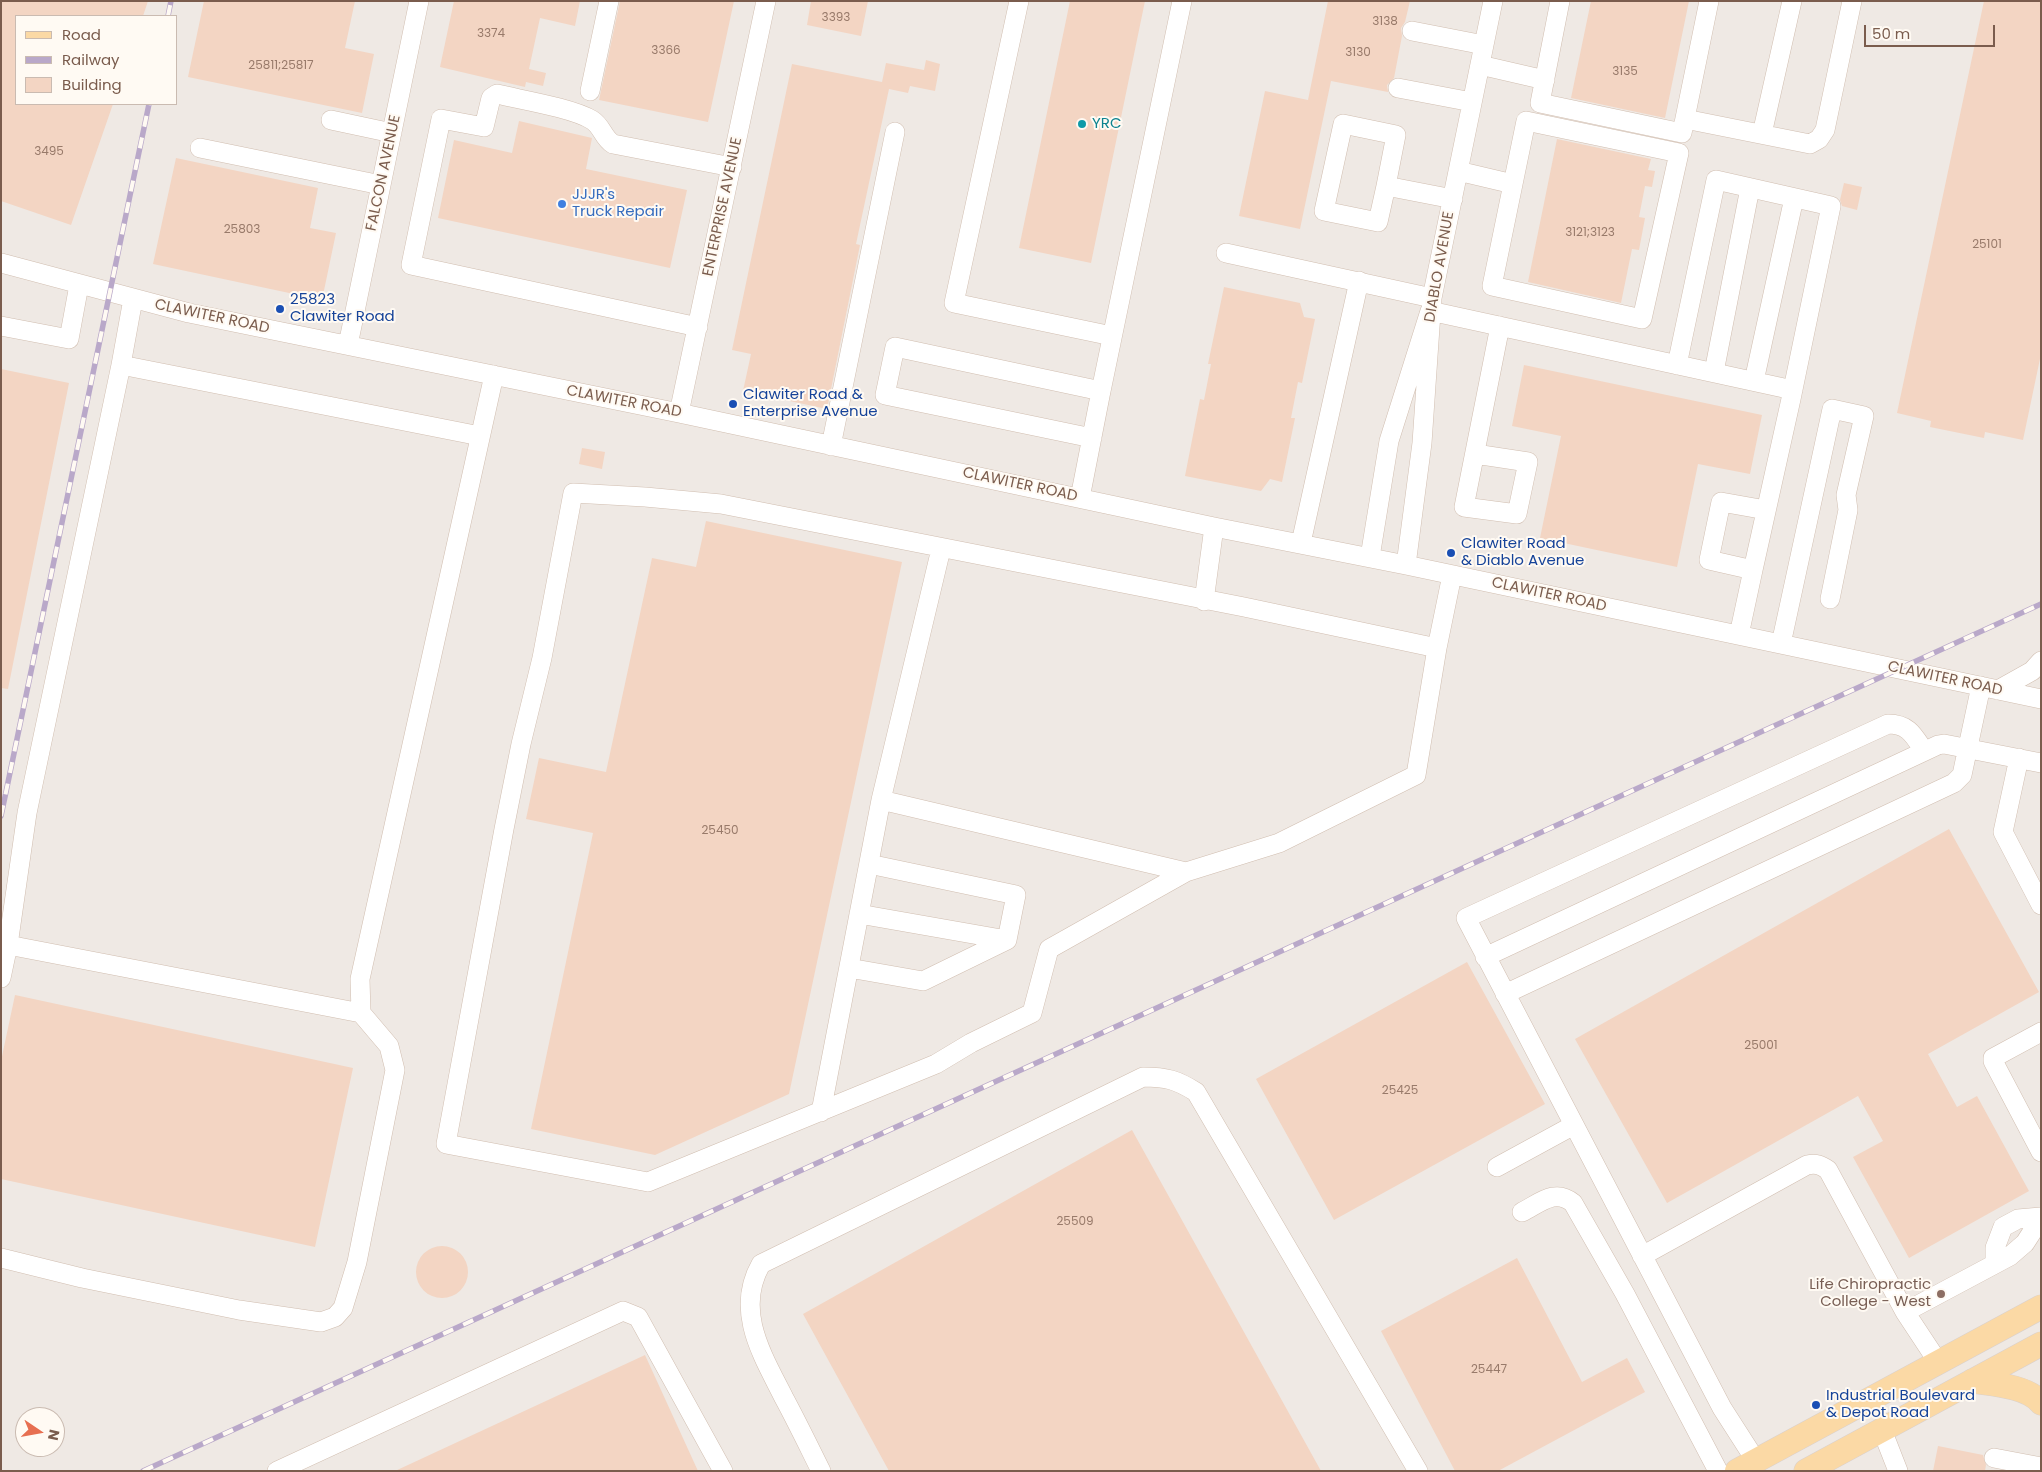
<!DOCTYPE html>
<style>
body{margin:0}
#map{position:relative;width:2042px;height:1472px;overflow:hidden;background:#fdf6ec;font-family:Poppins,sans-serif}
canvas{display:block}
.frame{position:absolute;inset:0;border:2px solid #7a5c4d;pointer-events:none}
.legend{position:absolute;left:15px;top:15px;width:162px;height:90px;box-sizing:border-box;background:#fffaf3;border:1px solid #cabbb1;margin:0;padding:6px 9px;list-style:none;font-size:15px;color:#7a5c4d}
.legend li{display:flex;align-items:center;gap:10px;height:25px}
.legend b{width:25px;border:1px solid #cabbb1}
.north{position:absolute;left:15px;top:1407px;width:50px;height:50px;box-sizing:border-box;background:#fffaf3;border:1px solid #cabbb1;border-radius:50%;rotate:102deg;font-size:14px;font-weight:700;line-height:20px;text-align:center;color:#7a5c4d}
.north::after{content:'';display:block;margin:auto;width:18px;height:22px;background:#e76f51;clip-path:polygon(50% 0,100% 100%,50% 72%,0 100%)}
.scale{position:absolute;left:1864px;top:25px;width:131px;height:22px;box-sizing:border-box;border:2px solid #7a5c4d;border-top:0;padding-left:6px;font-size:15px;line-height:18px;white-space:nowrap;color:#7a5c4d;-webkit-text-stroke:4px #fffaf3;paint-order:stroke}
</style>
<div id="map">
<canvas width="2042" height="1472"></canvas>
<div class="frame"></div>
<ul class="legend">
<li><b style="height:6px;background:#fbd9a5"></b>Road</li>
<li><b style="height:6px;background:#b9a8c9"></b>Railway</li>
<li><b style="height:14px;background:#f3d5c3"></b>Building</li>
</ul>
<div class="north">N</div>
<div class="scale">50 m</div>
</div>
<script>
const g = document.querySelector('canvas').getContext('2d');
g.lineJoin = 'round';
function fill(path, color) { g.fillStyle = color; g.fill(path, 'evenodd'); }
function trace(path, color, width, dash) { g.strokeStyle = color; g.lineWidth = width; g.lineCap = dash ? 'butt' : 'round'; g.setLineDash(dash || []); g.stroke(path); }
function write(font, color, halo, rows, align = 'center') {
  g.font = font + ' Poppins,sans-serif'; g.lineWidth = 4; g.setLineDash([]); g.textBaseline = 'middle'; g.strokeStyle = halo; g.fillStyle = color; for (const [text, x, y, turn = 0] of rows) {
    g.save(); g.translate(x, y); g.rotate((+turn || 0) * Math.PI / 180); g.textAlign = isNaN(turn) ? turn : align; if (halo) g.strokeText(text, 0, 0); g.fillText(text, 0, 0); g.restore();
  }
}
const industrial = new Path2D(`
 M1 1H2041V1471H1ZM16 16H176V104H16ZM25 1417H55V1447H25Z`);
const building = new Path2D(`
 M1 1H148L143 16H16V104H113L71 225 1 201Z
 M204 1H355L345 48 374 54 362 113 188 77Z
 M454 1H580L575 26 540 18 529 69 546 73 543 86 526 82 525 87 440 67Z
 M620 1H734L708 122 599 100Z
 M811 1H868L861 36 807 25Z
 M1070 1H1145L1091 263 1019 248Z
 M1328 1H1410L1405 22 1401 28 1402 36 1394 78 1387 85 1388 92 1331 81 1300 229 1239 216 1265 91 1308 100Z
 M1591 1H1689L1665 118 1571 98Z
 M1984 1H2041V354L2023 440 1985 432 1984 438 1930 427 1931 421 1897 413Z
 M926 60 940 64 935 91 910 86 908 93 889 89 856 244 860 245 827 409 743 391 751 354 732 350 792 64 882 82 886 63 924 70Z
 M519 121 592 138 586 169 687 190 670 268 438 218 454 140 512 153Z
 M1557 139 1651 159 1648 170 1655 171 1652 187 1645 186 1639 217 1645 218 1639 250 1632 249 1621 303 1528 282Z
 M176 158 318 188 310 228 336 233 322 300 153 264Z
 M1844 183 1862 187 1857 210 1842 206 1840 200Z
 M1224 287 1300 303 1304 317 1315 319 1302 383 1298 382 1291 418H1295L1282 482 1270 479 1261 491 1185 476 1200 399 1204 400 1211 364H1208Z
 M1524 365 1762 415 1750 474 1698 464 1677 567 1540 538 1561 436 1512 426Z
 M1 369 69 383 8 689 1 688Z
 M582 448 605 452 602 469 579 464Z
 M706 521 902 562 789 1094 655 1155 531 1129 593 833 526 819 539 758 606 772 652 558 696 567Z
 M1949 829 2039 992 1928 1054 1957 1107 1977 1096 2029 1191 1909 1258 1853 1157 1883 1141 1858 1096 1667 1203 1575 1039Z
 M1467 962 1545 1104 1334 1220 1256 1079Z
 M15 995 353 1068 315 1247 1 1179V1061Z
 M1132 1130 1321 1471H889L803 1314Z
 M416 1272a26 26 0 1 1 52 0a26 26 0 1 1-52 0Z
 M1517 1258 1582 1382 1627 1358 1645 1392 1498 1471H1455L1381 1331Z
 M645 1355 698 1471H395Z
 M1938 1446 1983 1455 1986 1465 1985 1471H1933Z`);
const minor = new Path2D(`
 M1019 1 954 303 1112 336
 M1560 1 1540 103 1682 133 1709 1
 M1412 31 1484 45
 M1480 65 1545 80
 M1398 88 1472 102
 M590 91 609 1
 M1685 119 1810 144 1819 139 1825 130 1852 1
 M331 120 392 133
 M1762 134 1792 1
 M200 148 381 185
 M1458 171 1513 184 1492 286 1642 319 1679 153 1526 121 1513 184
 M1386 186 1396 135 1343 124 1324 211 1378 222 1386 186 1453 199
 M1226 253 1432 298
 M1 263 189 313 679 413 1214 527 1406 565 2041 699
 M1 326 69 339 79 285
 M698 327 411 265 441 119 484 127 491 98 497 94C522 100 572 108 592 120 602 126 603 138 613 144L732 167
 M348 345 419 1
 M121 365 480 436
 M1677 365 1716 180 1831 206 1791 399 1753 570 1709 560 1721 502 1766 510
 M1714 372 1750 188
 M1754 381 1794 198
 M1101 391 1182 1
 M679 413 766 1
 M831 446 895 132
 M1475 454 1528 462 1517 514 1464 507 1500 326
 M1080 498 1101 391 895 347 885 395 1092 438
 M1301 543 1359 281
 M1370 557 1389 441 1430 311 1793 390
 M1406 565 1422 443 1432 298 1493 1
 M1204 601 1214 527
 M1739 635 1753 570
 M1781 644 1832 409 1864 416 1846 495 1848 510 1830 599
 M1437 648 1244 607 721 504 645 497 573 493 542 658 521 744 504 829 446 1144 648 1182 936 1064 971 1043 1032 1013 1049 949 1186 872 1279 843 1416 775 1437 648 1452 575
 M1998 690 2032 671 2041 661
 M2019 758 2003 832 2041 905
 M881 800 1186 872
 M859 914 1007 940
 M8 945 361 1013
 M1485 957 1938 745 1944 744 2041 763
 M849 968 923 981 1007 940 1016 895 869 864
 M1 978 8 945 27 813 121 365 133 299
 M1505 994 1954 783 1962 775 1981 686
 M2041 1032 1993 1058V1061L2041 1152
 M821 1112 881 800 941 549
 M1497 1167 1574 1125
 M1522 1212C1540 1203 1555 1188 1573 1203L1625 1294 1718 1471
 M1642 1256 1807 1165C1816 1163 1821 1165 1828 1170L1905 1312 1938 1362
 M1 1258 82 1278 239 1310 321 1322 335 1317 343 1308 357 1262 395 1070 389 1046 361 1013 360 979 494 375
 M1995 1264V1248L2003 1227 2018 1219 2041 1217
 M1905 1312 2010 1256 2025 1243 2041 1218
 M1882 1430 1898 1471
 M1994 1458 2041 1467
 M1756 1461 1722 1408 1466 918 1888 724C1909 724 1914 736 1924 751
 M277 1471 623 1311 638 1317 723 1471
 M821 1471C809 1447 797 1422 784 1398 763 1356 734 1311 761 1264L1143 1077C1167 1077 1177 1080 1196 1092L1418 1471`);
const major = new Path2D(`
 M1972 1381C1992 1384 2028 1386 2041 1403
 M1737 1471 2041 1307
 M1806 1471 2041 1344`);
const rail = new Path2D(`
 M168 16 171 1
 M1 816 149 104
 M143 1471 2041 604`);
const markers = [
 [1082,124,5,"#0f9aa8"],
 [562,204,5,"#3f7fe0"],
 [280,309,5,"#1a4fb4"],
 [733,404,5,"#1a4fb4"],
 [1451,553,5,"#1a4fb4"],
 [1941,1294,5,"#8d6e63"],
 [1816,1405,5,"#1a4fb4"]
];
const numberNames = [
 ["3393",836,18],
 ["3138",1385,22],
 ["3374",491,34],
 ["3366",666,51],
 ["3130",1358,53],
 ["25811;25817",281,66],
 ["3135",1625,72],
 ["3495",49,152],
 ["25803",242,230],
 ["3121;3123",1590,233],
 ["25101",1987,245],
 ["25450",720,831],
 ["25001",1761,1046],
 ["25425",1400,1091],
 ["25509",1075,1222],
 ["25447",1489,1370]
];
const cultureNames = [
 ["YRC",1092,124]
];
const streetNames = [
 ["FALCON AVENUE",384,173,-78],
 ["ENTERPRISE AVENUE",723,207,-78],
 ["DIABLO AVENUE",1440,267,-80],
 ["CLAWITER ROAD",212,317,12],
 ["CLAWITER ROAD",624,402,11],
 ["CLAWITER ROAD",1020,485,12],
 ["CLAWITER ROAD",1549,595,12],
 ["CLAWITER ROAD",1945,679,12]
];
const shopNames = [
 ["JJJR's",572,195],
 ["Truck Repair",572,212]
];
const transitNames = [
 ["25823",290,300],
 ["Clawiter Road",290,317],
 ["Clawiter Road &",743,395],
 ["Enterprise Avenue",743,412],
 ["Clawiter Road",1461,544],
 ["& Diablo Avenue",1461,561],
 ["Industrial Boulevard",1826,1396],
 ["& Depot Road",1826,1413]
];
const educationNames = [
 ["Life Chiropractic",1931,1285],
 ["College - West",1931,1302]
];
fill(industrial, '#efe9e4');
fill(building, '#f3d5c3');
trace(minor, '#d1beb0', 20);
trace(major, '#dad1cd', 25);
trace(minor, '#fff', 19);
trace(major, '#fbd9a5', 24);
trace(rail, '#b9a8c9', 5.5);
trace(rail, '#fffaf3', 4, [11]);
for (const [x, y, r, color] of markers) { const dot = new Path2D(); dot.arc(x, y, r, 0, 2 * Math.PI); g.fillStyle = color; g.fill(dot); trace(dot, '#fffaf3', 2); }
write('12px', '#987a6a', null, numberNames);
write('15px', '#0d838f', '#fffaf3', cultureNames, 'left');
write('15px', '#7a5c4d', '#fffaf3', streetNames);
write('15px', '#366cbe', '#fffaf3', shopNames, 'left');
write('15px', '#164399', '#fffaf3', transitNames, 'left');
write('15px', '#785e54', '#fffaf3', educationNames, 'right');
</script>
